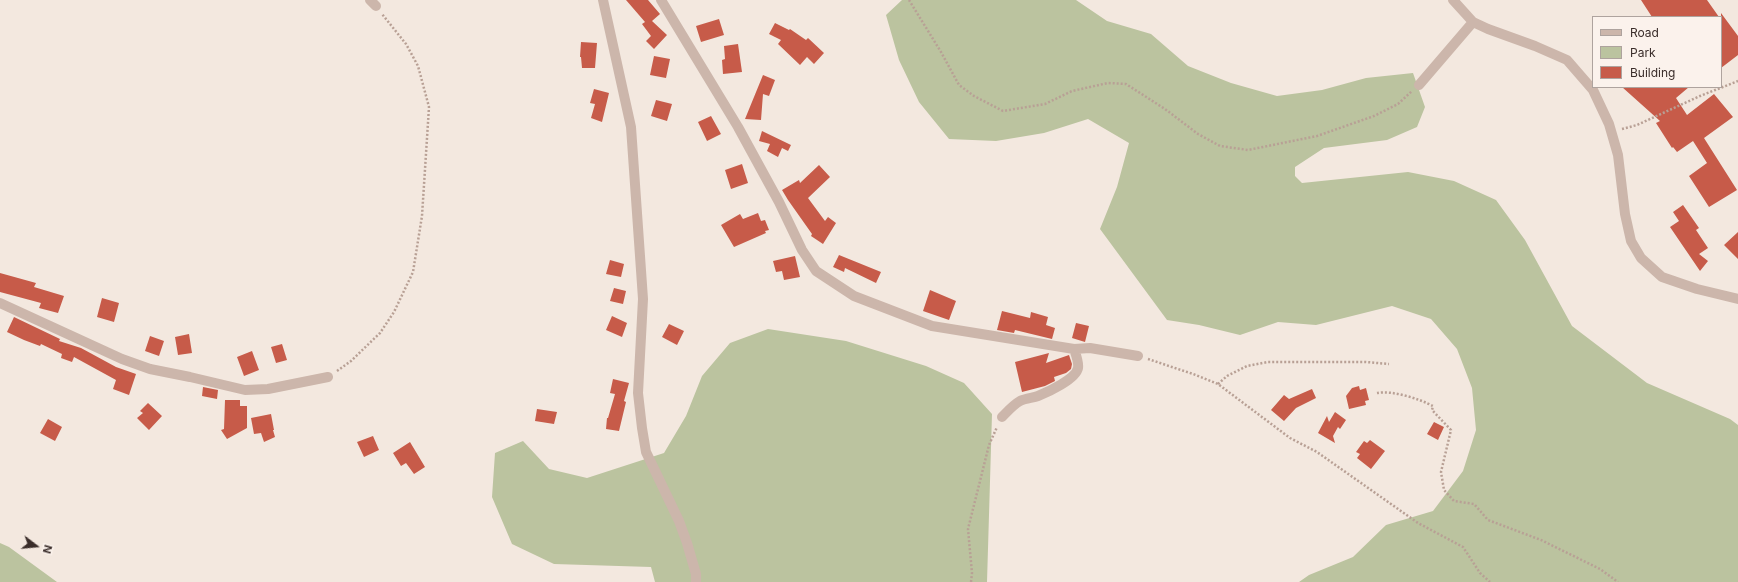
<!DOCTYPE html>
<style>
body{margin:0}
#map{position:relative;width:1738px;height:582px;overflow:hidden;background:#f3e8df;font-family:Inter,sans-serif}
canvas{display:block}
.legend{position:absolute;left:1592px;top:16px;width:130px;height:72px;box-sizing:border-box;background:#fbf2ec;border:1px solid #aea39e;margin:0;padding:5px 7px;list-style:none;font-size:12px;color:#3a2d2a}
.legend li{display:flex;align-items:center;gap:8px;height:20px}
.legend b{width:20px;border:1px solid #aea39e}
.north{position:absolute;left:16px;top:526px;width:40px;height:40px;-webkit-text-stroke:3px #fbf2ec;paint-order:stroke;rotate:106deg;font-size:11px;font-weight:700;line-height:16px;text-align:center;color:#3a2d2a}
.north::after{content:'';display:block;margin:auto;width:14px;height:18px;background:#3a2d2a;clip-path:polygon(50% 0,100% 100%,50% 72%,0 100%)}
</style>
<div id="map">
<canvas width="1738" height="582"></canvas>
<ul class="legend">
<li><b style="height:5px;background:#ccb6ab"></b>Road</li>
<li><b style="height:11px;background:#bbc39f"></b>Park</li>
<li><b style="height:11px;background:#c75b49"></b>Building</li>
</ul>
<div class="north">N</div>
</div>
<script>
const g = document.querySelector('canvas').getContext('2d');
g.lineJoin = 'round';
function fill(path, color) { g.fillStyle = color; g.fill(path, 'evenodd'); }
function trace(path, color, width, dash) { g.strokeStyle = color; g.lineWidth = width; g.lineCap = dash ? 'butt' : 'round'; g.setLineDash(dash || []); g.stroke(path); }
const green = new Path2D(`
 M902 0H1076L1107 21 1151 34 1188 66 1231 83 1277 96 1322 90 1366 78 1413 73 1425 107 1417 127 1387 140 1324 148 1295 167V176L1302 183 1408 172 1454 181 1496 200 1525 240 1572 326 1647 383 1730 419 1738 425V582H1299L1309 575 1353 557 1386 525 1433 511 1463 471 1476 430 1472 388 1457 349 1431 319 1392 306 1316 325 1278 322 1240 335 1199 325 1167 320 1100 229 1117 187 1129 143 1088 119 1044 133 996 141 949 139 919 102 899 60 886 15Z
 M768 329 846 341 926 366 964 383 992 414 987 582H655L651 567 554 564 512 544 492 497 495 453 523 441 549 469 587 478 664 453 686 416 702 376 730 343Z
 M0 543 9 547 57 582H0Z`);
const building = new Path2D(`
 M626 0H648L660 14 652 21 667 35 654 49 646 41 651 36 642 24 645 22Z
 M1641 0H1707L1719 17H1652Z
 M1721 13 1738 36V55L1721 68Z
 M719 19 724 35 701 42 696 26Z
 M775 23 789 30 790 29 806 40 808 38 824 53 814 64 807 57 800 65 778 44 781 40 769 34Z
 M581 42 597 43 595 68H582L581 57H580Z
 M738 44 742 72 723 74 722 60 725 59 724 46Z
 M654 56 670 59 666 78 650 75Z
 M763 75 775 80 769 96 763 94 761 120 745 119Z
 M1622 87H1689L1676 98 1687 115 1714 94 1733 117 1704 138 1737 190 1709 207 1689 176 1707 163 1693 141 1677 152 1673 147 1672 148 1656 123 1660 121Z
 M594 89 609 93 602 122 591 118 595 104 590 103Z
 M656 100 672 104 667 121 651 116Z
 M711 116 721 134 707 141 698 122Z
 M762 131 791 145 788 151 782 148 778 157 767 151 770 144 759 141Z
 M742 164 748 183 731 189 725 170Z
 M819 165 830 177 808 198 825 221 828 217 836 223 823 244 811 236 812 234 788 200 782 190 799 180 800 183Z
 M1683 205 1699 228 1696 230 1708 248 1699 254 1708 261 1700 271 1670 227 1679 221 1673 212Z
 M758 213 761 221 765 220 769 230 765 231 766 233 734 247 721 225 740 214 743 219Z
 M1738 232V259L1724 245Z
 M839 255 881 272 876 283 845 268 844 272 833 267Z
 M795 256 800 277 784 280 782 271 776 272 773 261Z
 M610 260 624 264 621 277 606 274Z
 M0 273 36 283 34 287 64 296 58 313 39 308 41 303 0 292Z
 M614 288 626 291 623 304 610 301Z
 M930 290 956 301 949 320 923 311Z
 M102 298 119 303 114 322 97 317Z
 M1002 311 1030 318 1031 312 1048 317 1046 325 1055 328 1052 339 1015 330 1014 333 997 330Z
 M612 316 627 323 622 337 606 330Z
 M14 317 60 339 59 341 81 348 116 367 136 374 129 395 113 389 116 380 74 357 72 362 61 358 62 354 41 344 40 346 24 340 7 332Z
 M1076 323 1089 326 1085 342 1072 338Z
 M669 324 684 331 677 345 662 337Z
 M189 334 192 353 178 355 175 337Z
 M150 336 164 341 159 356 145 351Z
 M282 344 287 360 276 363 271 347Z
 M252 351 259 370 244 376 237 357Z
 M1049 353 1046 363 1069 355 1072 364 1071 369 1066 373 1054 377 1055 381 1045 386 1022 392 1015 362Z
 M613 379 629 383 624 401 626 402 619 431 606 429 607 418H608L615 394 610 393Z
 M1359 386 1360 390 1366 388 1369 400 1365 401 1366 405 1349 409 1346 396 1352 388Z
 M203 387 218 390 217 399 202 396Z
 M1312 389 1316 398 1296 408 1284 421 1271 410 1284 395 1289 399Z
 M225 400H240V406H247V428L227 439 221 430 224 429Z
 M148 403 162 416 149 430 137 418 143 413 140 411Z
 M537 409 557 412 554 424 535 421Z
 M1335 412 1346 420 1340 429 1338 427 1333 436 1335 443 1318 433 1327 416 1329 422Z
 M271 414 274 430H273L275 437 264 442 261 433 254 434 251 418Z
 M48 419 62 427 55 441 40 433Z
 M1434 422 1444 427 1438 440 1427 434Z
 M373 436 379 450 364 457 357 442Z
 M1370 440 1385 451 1371 469 1357 458 1360 454 1356 452 1364 441 1367 443Z
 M410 442 425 467 414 474 406 463 401 466 393 453Z`);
const path = new Path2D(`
 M909 0 941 52 959 85 974 96 1003 111 1045 104 1072 91 1108 83 1126 84 1165 109 1198 134 1220 146 1248 150 1317 136 1374 116 1398 104 1412 91
 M1622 129 1637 125 1700 96 1738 81
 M1148 359 1193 374 1218 384 1290 438 1317 452 1418 523 1463 547 1480 573 1490 582
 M337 371 351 361 380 333 394 312 413 272 422 216 429 107 418 66 406 44 382 14
 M1218 384 1227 376 1247 366 1268 362H1366L1389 364
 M1377 393C1392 390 1420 399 1433 406L1432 410 1451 430 1441 472 1444 490 1454 501 1474 504 1488 520 1541 540 1600 569 1618 582
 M971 582 972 573 968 529 989 445 997 427`);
const minor = new Path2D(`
 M370 0 376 6
 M603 0 631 127 643 299 638 393 642 428 646 452 679 521 687 543 696 574V582
 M661 0 738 127 779 202 802 250 816 271 854 296 932 326 1074 349 1090 348 1138 356
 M1453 0 1473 22 1488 29 1535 46 1567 60 1593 90 1609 124 1618 155 1625 214 1631 241 1641 258 1662 277 1697 289 1738 299
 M1419 85 1473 22
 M0 303 122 359 150 369 190 377 245 390 268 389 328 377
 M1002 417C1008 411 1013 405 1020 401 1026 398 1033 398 1038 396 1048 392 1076 379 1078 368 1079 362 1076 355 1074 349`);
fill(green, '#bbc39f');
fill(building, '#c75b49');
trace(path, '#b8a095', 2.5, [2, 2]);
trace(minor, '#ccb6ab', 10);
</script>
